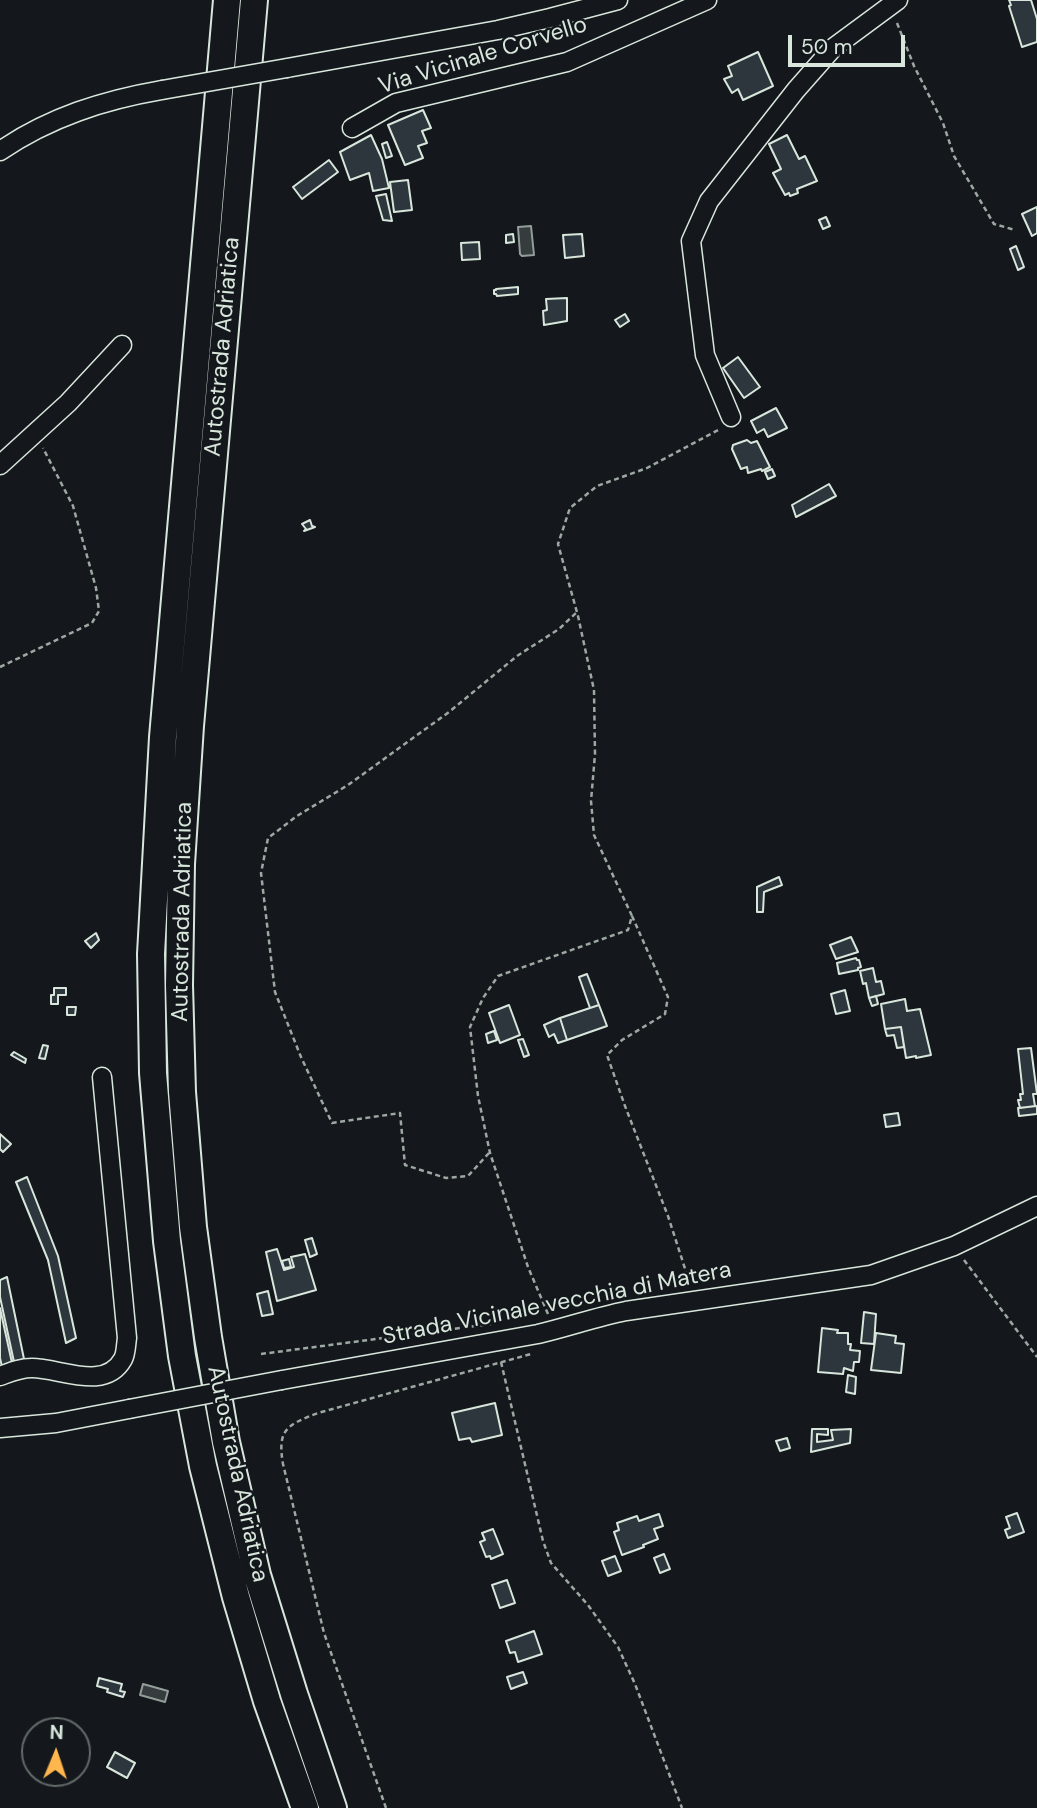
<!DOCTYPE html>
<style>
body{margin:0}
#map{position:relative;width:1037px;height:1808px;overflow:hidden;background:#14181c;font-family:"DM Sans",sans-serif}
canvas{display:block}
.north{position:absolute;left:21px;top:1717px;width:70px;height:70px;box-sizing:border-box;background:#14181c;border:2px solid #626a69;border-radius:50%;rotate:2deg;font-size:19px;font-weight:700;line-height:28px;text-align:center;color:#d8e6dc}
.north::after{content:'';display:block;margin:auto;width:24px;height:32px;background:#ffb74d;clip-path:polygon(50% 0,100% 100%,50% 72%,0 100%)}
.scale{position:absolute;left:788px;top:35px;width:117px;height:32px;box-sizing:border-box;border:4px solid #d8e6dc;border-top:0;padding-left:9px;font-size:21px;line-height:24px;white-space:nowrap;color:#d8e6dc;-webkit-text-stroke:5px #14181c;paint-order:stroke}
</style>
<div id="map">
<canvas width="1037" height="1808"></canvas>
<div class="north">N</div>
<div class="scale">50 m</div>
</div>
<script>
const g = document.querySelector('canvas').getContext('2d');
g.lineJoin = 'round';
function fill(path, color) { g.fillStyle = color; g.fill(path, 'evenodd'); }
function trace(path, color, width, dash) { g.strokeStyle = color; g.lineWidth = width; g.lineCap = dash ? 'butt' : 'round'; g.setLineDash(dash || []); g.stroke(path); }
function write(font, color, halo, rows, align = 'center') {
  g.font = font + ' "DM Sans",sans-serif'; g.lineWidth = 5; g.setLineDash([]); g.textBaseline = 'middle'; g.strokeStyle = halo; g.fillStyle = color; for (const [text, x, y, turn = 0] of rows) {
    g.save(); g.translate(x, y); g.rotate((+turn || 0) * Math.PI / 180); g.textAlign = isNaN(turn) ? turn : align; if (halo) g.strokeText(text, 0, 0); g.fillText(text, 0, 0); g.restore();
  }
}
const water = new Path2D(`
 M531 226 534 255 522 256 520 254 518 227Z
 M143 1684 168 1691 165 1702 140 1695Z`);
const building = new Path2D(`
 M1009 0H1031L1037 19V42L1022 47 1009 6 1011 5Z
 M758 52 773 86 743 100 738 89 732 93 724 79 732 76 728 66Z
 M423 110 431 128 422 131 427 143 418 146 423 158 405 165 388 125Z
 M371 135 382 159 389 188 373 191 369 173 350 180 340 152Z
 M787 135 799 159 805 156 817 181 797 189 798 193 790 196 789 193 785 195 773 173 781 169 769 144Z
 M387 142 392 156 386 158 382 144Z
 M329 160 338 172 302 199 293 187Z
 M408 180 412 210 394 212 390 182Z
 M386 194 392 221 383 220 376 196Z
 M1037 207V233L1032 236 1022 214Z
 M826 217 830 226 823 229 819 220Z
 M513 234 514 242 506 243V235Z
 M582 234 584 256 565 258 563 235Z
 M479 242 480 259 462 260 461 243Z
 M1016 246 1024 267 1018 270 1010 249Z
 M518 287V294L497 296 496 294H494V290H496V289Z
 M567 298V321L544 325 543 311 547 310 546 299Z
 M625 314 629 321 620 327 615 320Z
 M738 357 760 387 744 398 723 368Z
 M776 408 787 428 768 437 764 429 757 433 751 421Z
 M747 440 751 443 757 441 770 467 762 471 761 469 748 473 747 467 741 469 732 449 733 445Z
 M772 469 775 476 768 479 765 472Z
 M829 484 836 496 796 517 792 505Z
 M310 520 312 526 315 527 304 531 306 529 302 524Z
 M779 877 782 885 764 892 763 912H757V887Z
 M96 933 99 940 91 948 85 941Z
 M851 937 858 952 836 959 830 945Z
 M856 958 857 960H859L861 967 858 968V970L839 974 837 963Z
 M873 968 876 982 881 981 884 994 869 998 866 983 863 984 860 971Z
 M587 974 599 1005 590 1008 579 977Z
 M54 988H66V995H58V1004H51V995H54Z
 M845 990 850 1011 836 1014 831 994Z
 M876 996 878 1004 872 1006 869 998Z
 M905 999 907 1011 920 1009 931 1055 916 1058V1056L906 1058 901 1027 885 1029 881 1004Z
 M509 1005 520 1035 500 1043 489 1013Z
 M599 1005 607 1026 567 1040 560 1018Z
 M67 1007H76L75 1015H67Z
 M560 1018 567 1040 558 1043 554 1034 549 1037 544 1025Z
 M901 1027 904 1047 897 1048 894 1035 887 1036 885 1029Z
 M494 1031 497 1040 488 1043 486 1034Z
 M523 1039 529 1055 524 1057 518 1040Z
 M43 1045 48 1046 45 1059 39 1058Z
 M1031 1048 1037 1094H1033L1035 1106 1020 1108 1018 1100H1021L1020 1094H1023L1018 1049Z
 M14 1052 26 1059 25 1063 11 1055Z
 M1037 1106V1114L1019 1116 1018 1108Z
 M898 1113 900 1125 886 1127 884 1115Z
 M0 1134 11 1144 3 1152 0 1149Z
 M27 1177 58 1256 76 1338 66 1343 48 1260 16 1182Z
 M312 1238 317 1254 310 1257 305 1240Z
 M277 1249 284 1270 294 1267 291 1257 305 1254 316 1290 277 1301 266 1252Z
 M289 1259 291 1267 284 1268 282 1261Z
 M7 1277 24 1359 14 1362 0 1297V1280Z
 M268 1291 273 1314 262 1316 257 1294Z
 M0 1308 12 1363 2 1367 0 1358Z
 M864 1312 876 1314 874 1344 861 1343Z
 M822 1328 838 1330 837 1333H848V1344H851L850 1350 860 1351 859 1362H854L853 1371 844 1368 843 1374 818 1372Z
 M876 1333 896 1336 895 1343 904 1344 901 1373 871 1370Z
 M848 1375 856 1377 855 1394 846 1392Z
 M495 1403 502 1435 472 1442 470 1438 459 1440 452 1413Z
 M812 1429H828V1435L817 1434V1442L833 1440 831 1430 851 1429 850 1443 811 1452Z
 M787 1438 790 1448 780 1451 776 1441Z
 M1017 1513 1024 1532 1008 1538 1005 1530 1010 1528 1006 1517Z
 M659 1514 663 1526 654 1529 658 1539 643 1545 644 1547 622 1555 614 1532 619 1530 617 1523 637 1516 639 1521Z
 M493 1529 503 1554 491 1559 490 1556 486 1557 480 1542 485 1540 482 1533Z
 M664 1554 670 1569 660 1573 654 1558Z
 M615 1556 621 1571 608 1576 602 1561Z
 M507 1580 515 1603 500 1608 492 1585Z
 M534 1631 542 1654 518 1662 515 1652 510 1653 506 1641Z
 M523 1672 527 1683 511 1689 507 1677Z
 M99 1678 122 1684 120 1691 125 1692 123 1697 107 1692 108 1689 97 1686Z
 M115 1752 135 1763 127 1778 107 1767Z`);
const path = new Path2D(`
 M897 23 914 66 943 123 954 156 994 224 1015 230
 M0 667 92 623 99 611 96 588 73 506 43 448
 M632 916 668 997 665 1014 622 1040 607 1055 625 1106 668 1216 690 1284
 M489 1153 468 1176 446 1178 405 1165 400 1113 332 1123 301 1057 275 992 261 873 268 838 297 816 348 785 449 712 517 656 559 629 577 612
 M964 1260 1037 1357
 M548 1314 528 1267 490 1153 478 1096 470 1027 483 998 498 976 628 930 632 916 594 835 591 801 595 754 594 690 578 616 558 544 570 508 597 486 647 468 720 429
 M261 1354 491 1324
 M501 1362 543 1541 551 1563 588 1605 618 1647 635 1684 682 1808
 M386 1808 324 1633 283 1464C277 1429 287 1425 318 1413L531 1354`);
const minor = new Path2D(`
 M287 68 498 30 550 18 618 0
 M352 128 396 103 567 62 707 0
 M0 151C50 117 104 100 162 90
 M731 417 705 355 691 241 709 201 796 90 833 48 898 0
 M0 465 68 403 122 345
 M0 1376C11 1372 20 1368 32 1368 60 1368 105 1392 123 1359 126 1354 126 1344 127 1338L102 1077
 M282 1380 538 1334C568 1327 596 1317 626 1311L871 1275 954 1246 1037 1206
 M0 1428 56 1423 129 1409`);
const highway = new Path2D(`
 M227 0 163 737 151 954 153 1073 167 1241 182 1356 203 1466 236 1597 267 1701 305 1808
 M254 0 190 726 181 864 179 985 182 1092 193 1227 208 1337 226 1442 257 1575 294 1694 333 1808`);
const minorBridge = new Path2D(`
 M162 90 287 68
 M129 1409 282 1380`);
const streetNames = [
 ["Via Vicinale Corvello",483,56,-17],
 ["Autostrada Adriatica",223,347,-85],
 ["Autostrada Adriatica",183,912,-89],
 ["Strada Vicinale vecchia di Matera",557,1304,-11],
 ["Autostrada Adriatica",237,1474,78]
];
fill(water, '#363b3e');
trace(water, '#939e99', 2);
fill(building, '#2c363c');
trace(building, '#d8e6dc', 2);
trace(minor, '#d8e6dc', 21);
trace(highway, '#d8e6dc', 30);
trace(path, '#9da8a2', 2.5, [5, 3.5]);
trace(minor, '#14181c', 18);
trace(highway, '#14181c', 26);
trace(minorBridge, '#d8e6dc', 21, []);
trace(minorBridge, '#14181c', 18);
write('23px', '#d8e6dc', '#14181c', streetNames);
</script>
